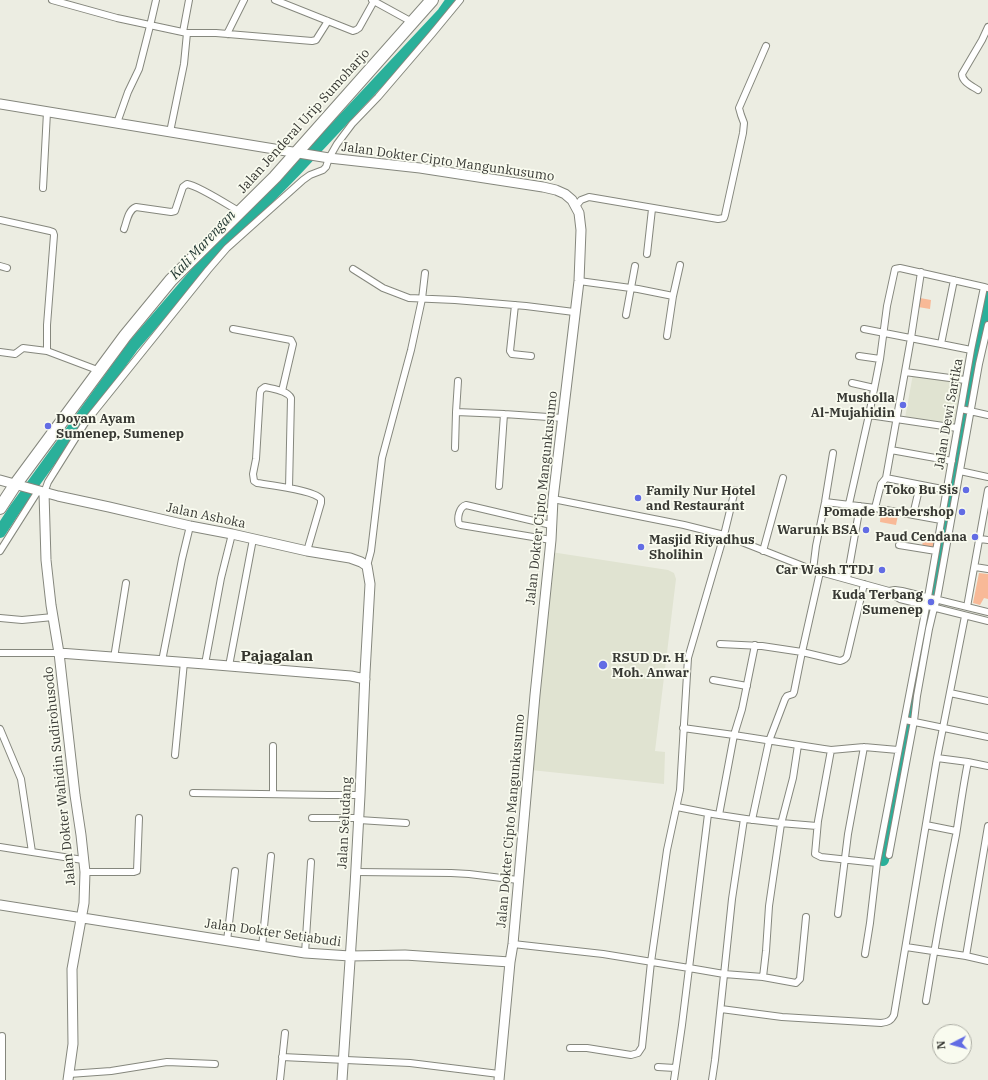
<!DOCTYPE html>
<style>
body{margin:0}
#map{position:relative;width:988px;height:1080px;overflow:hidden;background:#ecede2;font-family:"IBM Plex Serif",serif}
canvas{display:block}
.north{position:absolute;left:932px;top:1024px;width:40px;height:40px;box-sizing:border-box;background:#f9fbef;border:1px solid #acada4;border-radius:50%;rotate:264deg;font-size:11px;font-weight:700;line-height:16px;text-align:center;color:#383934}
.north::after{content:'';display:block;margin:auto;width:14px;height:18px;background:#626ce4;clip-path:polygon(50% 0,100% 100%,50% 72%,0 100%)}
</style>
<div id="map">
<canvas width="988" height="1080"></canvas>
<div class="north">N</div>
</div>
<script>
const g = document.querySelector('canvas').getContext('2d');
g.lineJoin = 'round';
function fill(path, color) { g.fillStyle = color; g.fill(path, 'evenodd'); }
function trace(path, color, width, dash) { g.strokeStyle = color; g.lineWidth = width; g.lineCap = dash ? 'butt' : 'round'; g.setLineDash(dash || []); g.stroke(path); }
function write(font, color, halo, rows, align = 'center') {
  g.font = font + ' "IBM Plex Serif",serif'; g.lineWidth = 3.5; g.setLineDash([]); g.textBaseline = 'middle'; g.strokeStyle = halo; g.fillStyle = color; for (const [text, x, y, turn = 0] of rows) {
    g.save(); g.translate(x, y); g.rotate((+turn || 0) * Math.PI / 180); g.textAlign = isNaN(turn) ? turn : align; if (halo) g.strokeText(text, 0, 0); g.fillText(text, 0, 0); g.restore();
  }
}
const built = new Path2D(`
 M913 374 963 382 954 425 905 418Z
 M551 552 668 570 674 573 676 579 655 751 665 752 664 784 531 770Z`);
const green = new Path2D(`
 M920 298 931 300 930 309 918 307Z
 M881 512 898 515 896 525 880 522Z
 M924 534 936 537 934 548 922 547Z
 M979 573 988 574V599L984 598 980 605 973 603Z`);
const river = new Path2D(`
 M0 532 15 509 133 346 202 266 295 171 443 13 452 0
 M933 595 966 403 988 296
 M924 639 930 610
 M883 860 917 680`);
const street = new Path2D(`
 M52 0 117 18 187 33H216L312 41 316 40 328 21
 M275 0 353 31 356 30 359 28 374 1
 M372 0 412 22
 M183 32 189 0
 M227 34 244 0
 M978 90C972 86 962 82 962 74L982 40 988 27
 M117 123 128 92 139 69 150 26 156 0
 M170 132 184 64 187 33
 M43 188 47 112
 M576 206 581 200 589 197 718 219 724 218 725 215 743 133 744 123 741 115 739 108 766 46
 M0 220 50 231 53 232 54 235 47 325V351
 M124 229C127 221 128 210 136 207L171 212 175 211 183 187 187 184C199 186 228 205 240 212
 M647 254 652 209
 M0 266 7 268
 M353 269 383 288 409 298 455 300 526 306 574 312
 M954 280 941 344 971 350
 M579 281 638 289 673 296 667 336
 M673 296 680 265
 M515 305 510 351 512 354 531 356
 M626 315 635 266
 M233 329 291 340 293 344 282 391
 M864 329 941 344
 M0 352 15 354 23 348 47 351 100 371
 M859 356 880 359
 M905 372 965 380
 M852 383 874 388
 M961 409 988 415
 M456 412 458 381
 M869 415 957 428
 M455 448 456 412 504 414 563 418
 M891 450 952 461
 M960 471 988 477
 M886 478 947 490
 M499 486 504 414
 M289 488 291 398C287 390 273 389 265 387L261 390 260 393 256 459 253 474 254 481 257 483C270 485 314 490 321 499V503L307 551
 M44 493 48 482 85 423 208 270 227 248 303 180 310 175 323 170 326 167 329 158 337 144 352 124 378 97 432 34 460 0
 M553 499 684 525 724 535 813 570 889 591 895 596 900 599 988 621
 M825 502 875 508 941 520
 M849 504 869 415 880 359 887 306 895 269 900 268 984 287
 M875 508 881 484 886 478 911 338 921 272
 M913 515 920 485
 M980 539 988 540
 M551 540 461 525 459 524C457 518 459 507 466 505L551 525
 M899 545 936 551
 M0 551 38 491
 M763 551 783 478
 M367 566 371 551 382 458 411 350 422 299 425 273
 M975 567 988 569
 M813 570 816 546 825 502 833 453
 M847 579 860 506
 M889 591 895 590 902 591 988 612
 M967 607 988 490
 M0 618 22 620 53 617
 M720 644 762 646 802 652 840 661C844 660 846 659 847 656L864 584
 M0 653H59
 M114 658 126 583
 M162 661 182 559 190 526
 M205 664 221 578 232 534
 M229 666 253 539
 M713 680 747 686
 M950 693 988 701
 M905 720 988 737
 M683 728 734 735 824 749 831 750 864 747 898 750
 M0 729 21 779 32 852
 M831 750 818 821 815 854 821 857 877 863
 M175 755 184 662
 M937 758 968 762 988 766
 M193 793 328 795H360
 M273 794V746
 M677 807C723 817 770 823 817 826
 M719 815 734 735 742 709 755 645
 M312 818H359
 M359 820 406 823
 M752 820 769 741 785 699 787 696 793 694 794 692 802 652 820 572
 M926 825 956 831
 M0 847 83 860
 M889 855 914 721 917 696 929 629 934 608 937 599 979 364 988 325
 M85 872H134L137 871 139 818
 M356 872 451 873 469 874 518 880
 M838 914 848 834 864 747
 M227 941 235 871
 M513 944 603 954 689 968 724 974 763 977 796 983 800 979 806 917
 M262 947 271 856
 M906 947 966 956 988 961
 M305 953 311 862
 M865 954 870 923 877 863 928 597 971 350 984 287 988 288
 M966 956 988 826
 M763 977 766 951 769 906 781 824 793 778 798 745
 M926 1001C935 945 945 890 956 835 960 810 963 786 968 762
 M721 1009 782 1017 881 1023C888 1022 891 1021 894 1015L937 758 965 616
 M570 1048H587L631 1055 638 1053 642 1047 651 962 667 850 680 790 688 658 724 535 735 490
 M282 1057 410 1063 499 1074
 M658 1067 675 1068
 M69 1074 111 1071 167 1062 215 1064
 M2 1080V1036
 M280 1080 285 1033
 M674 1080 682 1025 708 814
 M712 1080 715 1060 732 899 744 819`);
const secondary = new Path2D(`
 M0 104 329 158 420 168 543 187 556 190 565 194 572 200 579 213 581 230 579 281 553 499 551 540 535 695 513 944 510 962 499 1080
 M0 480 58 496 109 507 190 526 232 534 307 551 350 558 361 562 367 566 370 584 365 673 360 795 355 886 342 1080
 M44 493 46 560 51 605 59 653 75 795 81 835 85 872 84 903 72 969 73 1044 68 1080
 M59 653 205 664 351 676 365 679
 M0 905 305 953 350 956 405 955 510 962`);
const highway = new Path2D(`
 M0 508 15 485 125 336 171 280 275 177 432 0`);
const markers = [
 [903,405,4,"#626ce4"],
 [48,426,4,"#626ce4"],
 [966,490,4,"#626ce4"],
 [638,498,4,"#626ce4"],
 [962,512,4,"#626ce4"],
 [866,530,4,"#626ce4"],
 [975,537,4,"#626ce4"],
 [641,547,4,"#626ce4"],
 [882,570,4,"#626ce4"],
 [931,602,4,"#626ce4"],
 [603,665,5,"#626ce4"]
];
const streetNames = [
 ["Jalan Jenderal Urip Sumoharjo",304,121,-48],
 ["Jalan Dokter Cipto Mangunkusumo",448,162,8],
 ["Jalan Dewi Sartika",949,414,-80],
 ["Jalan Dokter Cipto Mangunkusumo",542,498,-84],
 ["Jalan Ashoka",206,516,12],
 ["Jalan Dokter Wahidin Sudirohusodo",60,776,-96],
 ["Jalan Dokter Cipto Mangunkusumo",511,821,-85],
 ["Jalan Seludang",345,823,-87],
 ["Jalan Dokter Setiabudi",273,933,8]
];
const poiNames = [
 ["Musholla",895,398],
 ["Al-Mujahidin",895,413],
 ["Doyan Ayam",56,419,"left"],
 ["Sumenep, Sumenep",56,434,"left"],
 ["Toko Bu Sis",958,490],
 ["Family Nur Hotel",646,491,"left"],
 ["and Restaurant",646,506,"left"],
 ["Pomade Barbershop",954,512],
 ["Warunk BSA",858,530],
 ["Paud Cendana",967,537],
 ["Masjid Riyadhus",649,540,"left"],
 ["Sholihin",649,555,"left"],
 ["Car Wash TTDJ",874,570],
 ["Kuda Terbang",923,595],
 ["Sumenep",923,610],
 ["RSUD Dr. H.",612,658,"left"],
 ["Moh. Anwar",612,673,"left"]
];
const waterNames = [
 ["Kali Marengan",203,245,-47]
];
const quarterNames = [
 ["Pajagalan",277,657]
];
fill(built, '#e0e3d1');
fill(green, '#f8b997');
trace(river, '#2ab09a', 12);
trace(street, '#85877d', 8);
trace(secondary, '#85877d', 11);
trace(highway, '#85877d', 14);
trace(street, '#fff', 6);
trace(secondary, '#fff', 9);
trace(highway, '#fff', 12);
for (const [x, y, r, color] of markers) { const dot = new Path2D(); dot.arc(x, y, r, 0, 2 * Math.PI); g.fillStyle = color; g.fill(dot); trace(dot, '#f9fbef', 1.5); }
write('13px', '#383934', '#f9fbef', streetNames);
write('bold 13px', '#383934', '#f9fbef', poiNames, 'right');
write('italic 14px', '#1c322d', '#f9fbef', waterNames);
write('bold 15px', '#34352d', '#f9fbef', quarterNames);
</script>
